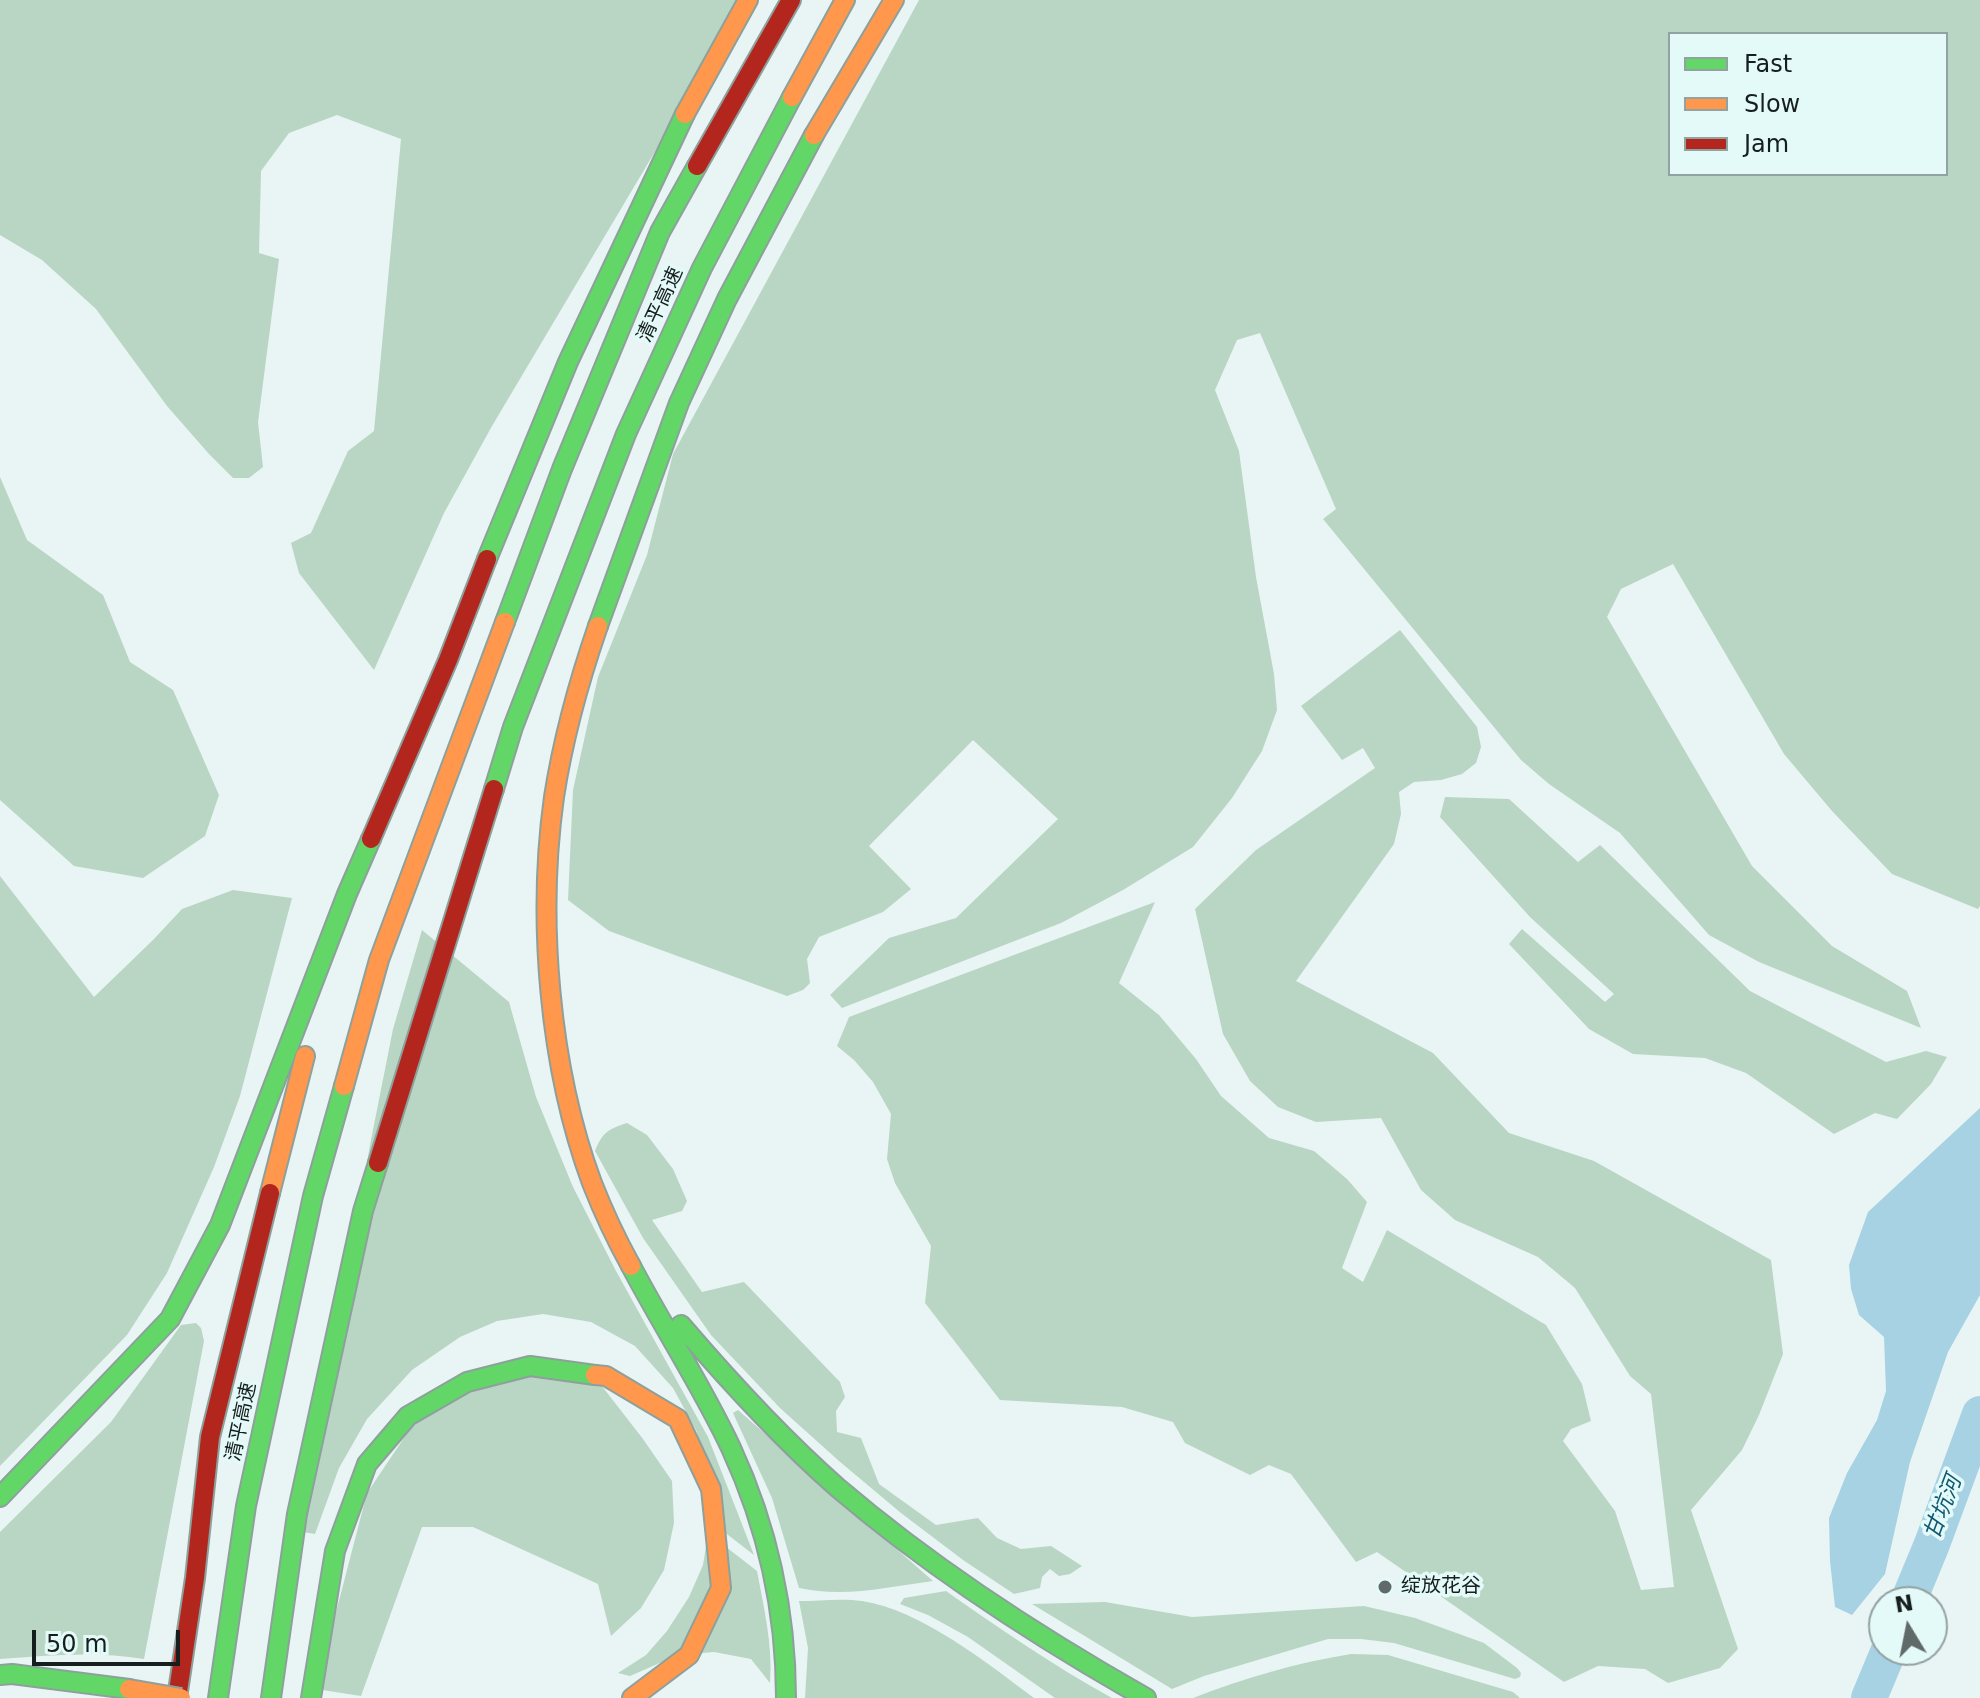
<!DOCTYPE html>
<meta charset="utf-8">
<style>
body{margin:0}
#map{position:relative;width:1980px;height:1698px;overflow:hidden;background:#e9f5f4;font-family:"DejaVu Sans",sans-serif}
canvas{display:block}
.legend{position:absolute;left:1668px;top:32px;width:280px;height:144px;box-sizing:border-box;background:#e4faf8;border:2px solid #92a2a1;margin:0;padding:10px 14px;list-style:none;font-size:24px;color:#171f1e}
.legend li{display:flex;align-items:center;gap:16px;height:40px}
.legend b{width:40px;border:2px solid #92a2a1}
.north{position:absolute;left:1868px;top:1586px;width:80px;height:80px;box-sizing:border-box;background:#e4faf8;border:2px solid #92a2a1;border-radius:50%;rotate:350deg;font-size:22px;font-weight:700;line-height:32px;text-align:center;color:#171f1e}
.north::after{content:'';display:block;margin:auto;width:28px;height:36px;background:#606a69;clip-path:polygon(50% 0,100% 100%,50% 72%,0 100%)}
.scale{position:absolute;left:32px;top:1630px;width:148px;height:36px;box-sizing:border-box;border:4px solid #171f1e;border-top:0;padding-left:10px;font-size:24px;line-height:28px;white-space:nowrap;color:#171f1e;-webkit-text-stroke:6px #e4faf8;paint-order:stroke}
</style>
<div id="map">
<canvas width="1980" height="1698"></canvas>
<ul class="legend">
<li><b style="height:10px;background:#63d668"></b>Fast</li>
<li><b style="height:10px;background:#ff974d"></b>Slow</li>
<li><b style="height:10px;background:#b3261e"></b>Jam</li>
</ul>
<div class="north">N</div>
<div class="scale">50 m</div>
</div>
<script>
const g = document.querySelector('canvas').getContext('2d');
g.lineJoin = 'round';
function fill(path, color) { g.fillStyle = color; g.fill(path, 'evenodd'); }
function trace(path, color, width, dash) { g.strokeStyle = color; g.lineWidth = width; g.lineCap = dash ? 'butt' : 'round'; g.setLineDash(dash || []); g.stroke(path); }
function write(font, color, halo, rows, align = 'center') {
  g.font = font + ' "DejaVu Sans","Noto Sans SC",sans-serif'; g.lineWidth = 7; g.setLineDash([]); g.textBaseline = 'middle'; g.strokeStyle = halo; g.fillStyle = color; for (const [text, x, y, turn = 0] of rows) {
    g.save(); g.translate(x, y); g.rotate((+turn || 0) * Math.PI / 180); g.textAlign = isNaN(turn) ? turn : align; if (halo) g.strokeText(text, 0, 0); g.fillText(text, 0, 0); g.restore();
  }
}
const forest = new Path2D(`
 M0 0H745L492 426 444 513 374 670 299 573 291 543 311 533 348 451 374 431 401 139 337 115 289 133 261 171 259 253 279 259 258 422 263 467 249 478H233L209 454 167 406 96 309 42 260 0 235Z
 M919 0H1980V906L1978 909 1892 874 1832 811 1784 754 1673 564 1621 589 1607 617 1752 866 1832 946 1907 991 1921 1028 1759 962 1709 935 1620 833 1549 784 1521 760 1323 519 1336 509 1260 333 1237 340 1215 390 1239 451 1256 577 1274 674 1277 710 1262 751 1232 798 1193 847 1123 890 1061 923 842 1008 830 995 889 938 956 918 1058 819 973 740 869 846 911 889 883 912 819 937 807 959 810 983 803 990 787 996 609 931 568 900 573 790 598 677 647 555 673 454ZM1670 34H1946V174H1670Z
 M0 477 27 540 103 595 130 662 173 690 219 795 205 836 143 878 74 866 0 800Z
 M1400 630 1477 727 1481 747 1476 763 1462 774 1441 780 1414 782 1399 792 1401 814 1394 844 1296 981 1433 1053 1509 1133 1594 1161 1771 1260 1783 1354 1759 1415 1742 1450 1691 1510 1738 1649 1720 1668 1668 1683 1645 1669 1598 1666 1564 1682 1377 1552 1356 1562 1291 1474 1269 1465 1250 1475 1185 1443 1173 1422 1122 1407 1000 1400 925 1303 931 1246 895 1183 887 1159 891 1114 873 1082 854 1060 837 1046 849 1017 1155 902 1119 983 1159 1015 1196 1059 1221 1096 1269 1138 1314 1151 1347 1179 1367 1202 1342 1268 1363 1282 1387 1230 1546 1325 1582 1384 1591 1421 1571 1429 1563 1441 1615 1511 1641 1590 1674 1587 1651 1394 1630 1376 1575 1288 1538 1257 1455 1220 1421 1190 1381 1118 1316 1122 1278 1107 1250 1081 1223 1034 1195 909 1256 850 1375 768 1363 748 1342 760 1301 706Z
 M1445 797 1509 799 1578 862 1600 845 1750 991 1886 1062 1926 1051 1947 1057 1931 1084 1897 1119 1875 1113 1834 1134 1746 1073 1705 1058 1633 1054 1589 1029 1509 944 1522 929 1605 1002 1614 994 1530 917 1440 817Z
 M0 876 94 997 153 940 182 909 233 890 292 898 240 1096 214 1167 167 1273 127 1335 0 1466Z
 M422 930 509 1002 536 1097 573 1187 616 1271 708 1437 754 1555 710 1521 697 1432 673 1388 635 1346 591 1322 543 1314 497 1321 460 1337 412 1370 367 1419 339 1468 315 1534 303 1532 370 1145 393 1029Z
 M627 1123 647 1135 673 1169 687 1201 682 1211 652 1220 702 1292 744 1282 840 1382 845 1397 836 1411 837 1432 861 1438 879 1484 936 1525 978 1518 997 1538 1021 1549 1051 1546 1082 1566 1070 1574 1059 1576 1050 1569 1042 1577 1040 1588 1014 1594 963 1560 901 1513 839 1461 780 1408 711 1335 643 1238 595 1151C602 1133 608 1129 627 1123Z
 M196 1323 201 1328 204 1341 144 1659C97 1651 48 1655 0 1659V1532L111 1422 181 1325Z
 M584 1363 643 1439 672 1481 674 1523 664 1570 641 1608 611 1636 598 1584 473 1527H422L361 1696 316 1689 367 1493 408 1432 455 1383Z
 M738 1410 933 1581C888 1587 844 1598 799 1588L772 1498 733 1413Z
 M708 1533 757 1571C764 1608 773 1646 770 1683L751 1659 714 1652 678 1655 630 1676 618 1673 646 1655 667 1631 689 1597 703 1565Z
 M946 1591C1000 1629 1054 1666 1112 1698H1055L968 1637 928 1615 900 1604 904 1598Z
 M799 1601C819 1601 842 1598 862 1601 921 1610 987 1663 1034 1698H805L808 1648Z
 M1105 1602 1192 1617 1364 1606 1415 1618 1484 1643 1517 1668 1521 1673 1520 1677 1515 1679 1394 1643 1361 1639H1328L1204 1676 1172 1689 1032 1604Z
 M1351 1654 1388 1655 1513 1692 1520 1698H1193C1244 1678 1296 1663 1351 1654Z`);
const water = new Path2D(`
 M1980 1108V1295L1948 1352 1910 1462 1885 1574 1852 1615 1835 1607 1830 1561 1829 1518 1847 1473 1877 1420 1886 1391 1884 1337 1859 1315 1851 1289 1849 1265 1868 1212Z`);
const river = new Path2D(`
 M1908 1602 1932 1544 1980 1414
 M1869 1698 1889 1650`);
const fast = new Path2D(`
 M487 559 568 362 685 114
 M505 622 562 469 660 232 697 166
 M598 626 679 403 727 299 814 135
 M494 789 513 727 626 434 702 268 792 97
 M631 1266C663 1327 702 1386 731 1448 768 1528 786 1611 786 1698
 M681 1325C729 1381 782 1439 838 1488 933 1569 1038 1637 1146 1698
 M0 1497 170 1319 220 1225 347 894 371 839
 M0 1675 12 1674 129 1689
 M218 1698 246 1506 313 1196 344 1086
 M271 1698 297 1514 363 1211 378 1163
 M311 1698 335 1551 367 1464 408 1416 467 1382 530 1366 595 1375`);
const slow = new Path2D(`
 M792 97 845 0
 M685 114 748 0
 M814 135 894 0
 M598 626C579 681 563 739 554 797 537 919 549 1067 592 1183 603 1211 616 1239 631 1266
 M344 1086 379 960 505 622
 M270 1193 305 1056
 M595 1375 606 1376 678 1419 711 1489 721 1588 689 1655 632 1698`);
const jam = new Path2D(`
 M697 166 791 0
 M371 839 448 660 487 559
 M378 1163 494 789
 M177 1698 195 1578 210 1437 270 1193`);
const slowBridge = new Path2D(`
 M129 1689 181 1698`);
const markers = [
 [1385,1587,8,"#606a69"]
];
const streetNames = [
 ["清平高速",661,305,-65],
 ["清平高速",242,1422,-78]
];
const poiNames = [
 ["绽放花谷",1401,1587]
];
const waterNames = [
 ["甘坑河",1944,1508,-69]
];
fill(forest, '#b8d6c3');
fill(water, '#a7d2e4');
trace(river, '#a7d2e4', 36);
trace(fast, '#8da09c', 22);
trace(slow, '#8da09c', 22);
trace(jam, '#8da09c', 22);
trace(fast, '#63d668', 18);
trace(slow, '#ff974d', 18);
trace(jam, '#b3261e', 18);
trace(slowBridge, '#8da09c', 22, []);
trace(slowBridge, '#ff974d', 18);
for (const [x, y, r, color] of markers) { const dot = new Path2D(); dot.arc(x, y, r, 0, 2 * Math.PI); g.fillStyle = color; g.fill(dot); trace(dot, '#e4faf8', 3); }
write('20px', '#171f1e', '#e4faf8', streetNames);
write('20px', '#171f1e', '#e4faf8', poiNames, 'left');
write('italic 22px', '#0f5973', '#e4faf8', waterNames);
</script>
